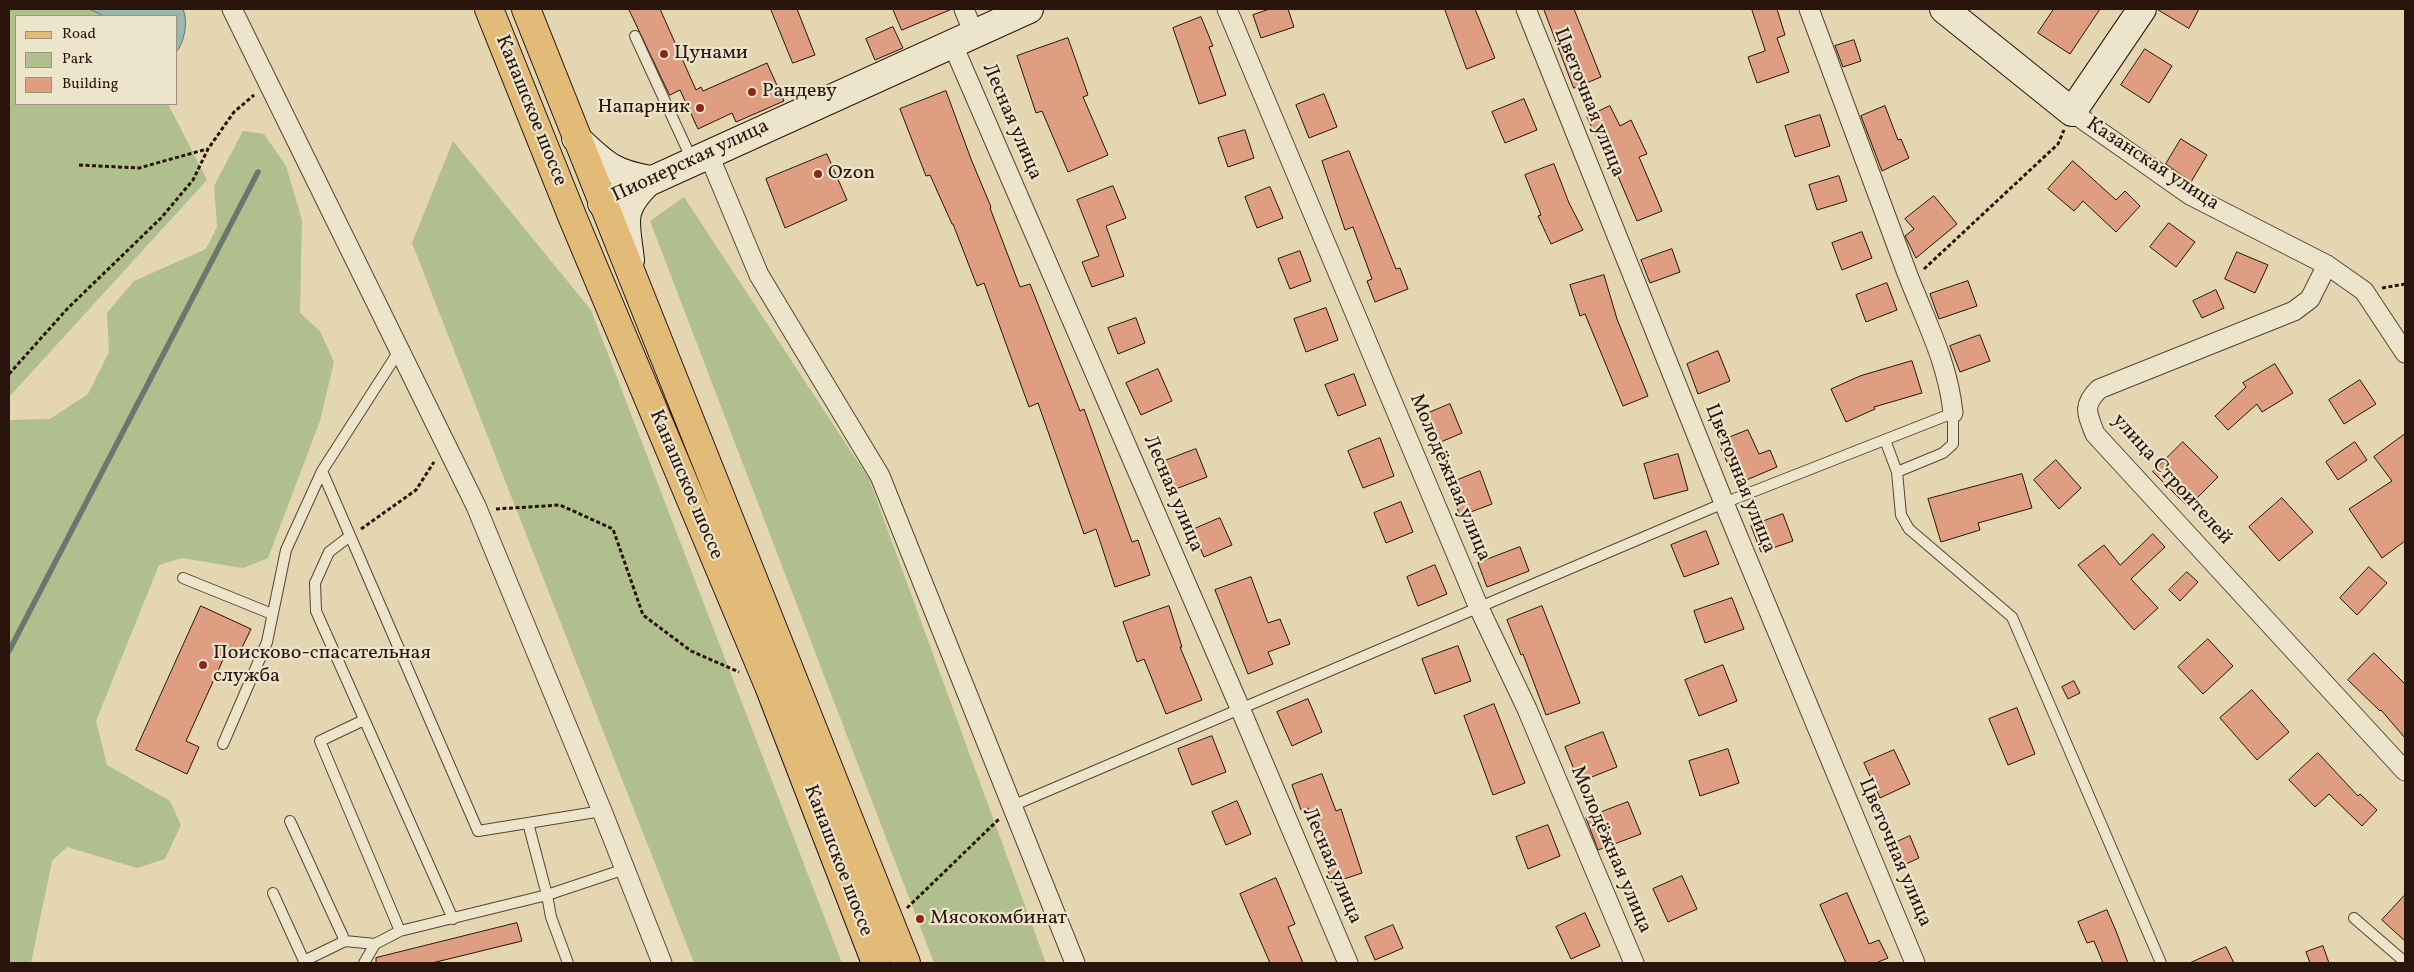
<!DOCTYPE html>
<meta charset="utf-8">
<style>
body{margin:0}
#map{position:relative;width:2414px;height:972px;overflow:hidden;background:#e4d6b1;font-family:Vollkorn,serif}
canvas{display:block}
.frame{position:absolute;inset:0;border:10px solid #28140a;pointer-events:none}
.legend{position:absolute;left:15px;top:15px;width:162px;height:90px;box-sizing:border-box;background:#ede4cc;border:1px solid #9e917e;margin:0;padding:6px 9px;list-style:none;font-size:15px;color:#28140a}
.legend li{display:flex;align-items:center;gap:10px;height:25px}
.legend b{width:25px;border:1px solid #9e917e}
</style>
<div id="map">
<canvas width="2414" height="972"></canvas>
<div class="frame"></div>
<ul class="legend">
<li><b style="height:6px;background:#e2bb78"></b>Road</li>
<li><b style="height:14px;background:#b1be8e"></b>Park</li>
<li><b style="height:14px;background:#df9d81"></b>Building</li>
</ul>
</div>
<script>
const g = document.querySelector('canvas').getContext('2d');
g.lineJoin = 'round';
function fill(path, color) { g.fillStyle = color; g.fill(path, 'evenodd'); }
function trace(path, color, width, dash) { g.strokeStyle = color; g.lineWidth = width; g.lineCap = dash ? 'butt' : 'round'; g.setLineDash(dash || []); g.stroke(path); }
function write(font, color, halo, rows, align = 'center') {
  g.font = font + ' Vollkorn,serif'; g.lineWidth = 4.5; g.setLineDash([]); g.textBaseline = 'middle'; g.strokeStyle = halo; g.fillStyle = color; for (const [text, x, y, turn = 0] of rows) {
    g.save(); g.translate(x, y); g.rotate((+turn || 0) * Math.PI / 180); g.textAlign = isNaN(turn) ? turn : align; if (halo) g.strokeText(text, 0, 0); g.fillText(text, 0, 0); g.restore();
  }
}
const green = new Path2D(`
 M9 9H90L104 16H16V104H168L207 180 9 397Z
 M243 131 264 134 286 166 302 220 300 313 320 331 334 362 320 421 268 558 243 568 182 558 159 565 96 721 107 765 170 801 181 825 165 859 137 868 67 847 52 861 31 963H9V420L50 419 88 394 109 352 107 313 134 281 206 249 217 227 214 186Z
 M453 141 591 310 842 963H694L412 243Z
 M684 197 869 479 1046 963H934L650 221Z`);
const water = new Path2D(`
 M90 9H183C188 20 185 43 176 52V16H104Z`);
const stream = new Path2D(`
 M9 651 258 172`);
const building = new Path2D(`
 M629 9H660L696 90 701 87 703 91 767 63 784 101 736 122 732 113 698 129 680 90 670 95Z
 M771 9H797L815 55 793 63Z
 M893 9H952L902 30Z
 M1270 9H1288L1294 27 1261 38 1253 15Z
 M1445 9H1475L1495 58 1467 69Z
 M1544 9H1574L1601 77 1574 88Z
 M1752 9H1777L1785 35 1777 38 1789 72 1757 83 1748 57 1765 51Z
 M2054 9H2100L2070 54 2038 33Z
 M2157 9H2199L2189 28Z
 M1201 17 1213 46 1209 47 1226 95 1199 104 1173 28Z
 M893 27 903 48 875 60 866 39Z
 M1068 38 1088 95 1083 97 1108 155 1068 172 1042 111 1036 113 1017 56Z
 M1854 40 1861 61 1843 67 1835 46Z
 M2145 49 2172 66 2149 103 2121 85Z
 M946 91 971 159 991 207 990 208 1020 287 1030 284 1080 411 1084 409 1132 542 1138 540 1150 575 1115 587 1096 529 1084 534 1038 403 1029 407 984 283 977 286 953 224H952L930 175 926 176 900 109Z
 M1324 94 1337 127 1309 138 1296 105Z
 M1524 99 1537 130 1505 143 1492 112Z
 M1610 106 1620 126 1631 120 1647 154 1639 157 1662 211 1637 221 1615 169 1612 170 1587 117Z
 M1885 106 1898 140 1901 139 1909 158 1882 171 1861 116Z
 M1820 115 1830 146 1795 157 1785 126Z
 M1245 130 1254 158 1228 167 1218 138Z
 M2181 139 2207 155 2191 182 2166 164Z
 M1349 151 1396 269 1400 268 1408 289 1375 302 1367 281 1372 279 1353 227 1345 230 1322 161Z
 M827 154 847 200 785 228 766 179Z
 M2073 161 2116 200 2125 191 2140 206 2116 232 2083 201 2074 211 2048 189Z
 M1554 164 1569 203 1583 230 1551 244 1538 216 1541 215 1525 175Z
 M1839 176 1847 201 1817 210 1809 185Z
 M1113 186 1126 218 1106 226 1124 276 1092 287 1082 262 1099 256 1077 200Z
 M1270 187 1283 218 1257 228 1245 197Z
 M1934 196 1957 224 1916 258 1905 236 1914 229 1905 219Z
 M2169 223 2195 242 2176 267 2150 247Z
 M1862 232 1872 258 1842 270 1832 243Z
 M1672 249 1680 272 1650 283 1641 260Z
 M1300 251 1311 281 1290 289 1278 259Z
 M2237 252 2268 265 2255 293 2225 279Z
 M1604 275 1617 319 1648 396 1623 406 1585 314 1580 316 1570 285Z
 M1968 281 1977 306 1939 319 1930 294Z
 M1887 283 1897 310 1866 322 1856 295Z
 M2216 290 2224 308 2202 318 2193 301Z
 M1326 308 1338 340 1306 352 1294 319Z
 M1136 318 1145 343 1118 354 1108 328Z
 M1980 335 1990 361 1960 372 1950 346Z
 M1718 351 1730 381 1698 394 1687 364Z
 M1912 361 1922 393 1874 407 1875 409 1846 422 1831 389 1860 376Z
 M2275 364 2293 393 2262 412 2257 404 2228 430 2215 416 2246 387 2243 383Z
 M1158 369 1172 401 1141 415 1126 383Z
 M1354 374 1366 405 1338 416 1325 385Z
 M2360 380 2376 404 2344 424 2329 400Z
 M1450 404 1462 433 1436 444 1424 415Z
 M1748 430 1759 454 1770 450 1777 467 1737 484 1718 442Z
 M2405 434V541L2382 558 2349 509 2392 481 2374 457Z
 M1380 438 1394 476 1363 488 1348 451Z
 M2183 442 2218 477 2188 507 2153 472Z
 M2355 442 2367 460 2338 480 2326 462Z
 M1196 449 1207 477 1173 490 1162 462Z
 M1678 454 1688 490 1654 499 1644 464Z
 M2056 460 2081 488 2059 509 2034 480Z
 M1480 471 1492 504 1460 516 1448 484Z
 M2022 474 2032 508 1978 523 1980 530 1941 542 1928 499Z
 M2282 498 2313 532 2279 561 2249 527Z
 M1401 502 1413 532 1386 543 1374 513Z
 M1783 514 1793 541 1761 552 1751 526Z
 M1220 518 1232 545 1204 557 1192 530Z
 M1706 531 1719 564 1684 577 1671 545Z
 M2153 534 2165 547 2131 579 2158 608 2134 630 2078 565 2104 545 2120 565Z
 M1520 547 1529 571 1487 587 1478 563Z
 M1435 565 1447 594 1418 606 1407 577Z
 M2369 567 2387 583 2357 615 2340 598Z
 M2187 572 2198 582 2180 601 2169 590Z
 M1251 577 1268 623 1280 619 1290 644 1268 652 1273 664 1248 674 1215 590Z
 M1732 598 1744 629 1705 643 1694 611Z
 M201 606 251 629 237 658 226 653 186 741 199 747 187 774 136 750Z
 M1169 606 1182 647H1180L1202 700 1166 714 1144 659 1137 662 1123 622Z
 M1542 606 1580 703 1546 715 1523 654 1521 655 1507 620Z
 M2208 639 2233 666 2203 694 2178 667Z
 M1458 646 1471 681 1435 694 1422 659Z
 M2374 653 2405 684V738L2381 710 2380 711 2348 680Z
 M1723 665 1737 701 1699 716 1685 680Z
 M2074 681 2080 693 2068 699 2062 687Z
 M2252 690 2289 732 2257 760 2220 718Z
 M1308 699 1322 732 1292 746 1277 712Z
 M1494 704 1525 783 1493 795 1464 716Z
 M2017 708 2035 754 2008 765 1989 719Z
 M1603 732 1617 767 1579 782 1565 747Z
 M1212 736 1226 772 1192 785 1178 749Z
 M1728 749 1739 783 1700 796 1689 761Z
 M1894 750 1910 784 1880 798 1864 763Z
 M2318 753 2358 796 2360 794 2377 810 2362 826 2329 794 2315 807 2289 780Z
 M1322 774 1336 811 1341 809 1362 873 1332 883 1308 808 1301 810 1292 785Z
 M1237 801 1251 834 1226 845 1212 812Z
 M1628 802 1641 834 1598 850 1586 818Z
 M1548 825 1560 856 1528 869 1516 837Z
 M1910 836 1919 858 1897 868 1888 846Z
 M1682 876 1697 909 1668 922 1653 889Z
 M1276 878 1295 924 1288 927 1303 963H1270L1240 894Z
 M1847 893 1869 944 1879 940 1888 958 1876 963H1846L1820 905Z
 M2405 895V941L2382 920Z
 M2107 910 2116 931 2128 963H2103L2094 941 2087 943 2078 922Z
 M1585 913 1600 946 1571 959 1556 927Z
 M517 923 522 941 432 963H376V958Z
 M1393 925 1403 948 1375 960 1365 937Z
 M2323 946 2329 963H2310L2306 952Z
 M2226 947 2234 963H2190Z`);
const path = new Path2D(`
 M79 165 139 168 207 149
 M1924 269 2058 144 2064 130
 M2382 288 2405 284
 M9 374 68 308 161 218 193 180 208 149 234 112 254 95
 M496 509 560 505 613 529 643 615 691 651 739 672
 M361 529 416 490 434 462
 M907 908 1000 818`);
const lane = new Path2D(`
 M635 36 692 160
 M1885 440 1897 472 1901 515 1909 529 2012 617 2161 963
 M322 471 478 831 528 823
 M350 536 329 552 315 583 316 611 453 919
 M183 578 272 614
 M364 720 320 741 400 931
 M223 744 267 642 286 550 322 471 399 351
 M1012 806 1724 503 1953 413V444L1943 453 1897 472
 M602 811 528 823 547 895 625 869
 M290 821 345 941
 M273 893 304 961 345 941 375 944
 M2354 918 2405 962
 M364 963 375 944 400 931 547 895 551 917 568 963`);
const street = new Path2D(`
 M232 9 476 506 602 811 662 963
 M964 9 974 34
 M1227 9 1479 608 1527 709 1634 963
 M1526 9 1724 503 1915 963
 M1809 9C1842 97 1874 185 1907 273 1925 320 1948 362 1953 413
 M952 43 1240 708 1348 963
 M2072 112 2190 195 2327 265 2364 291 2405 353
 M708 153 759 275 880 476 1075 963
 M2327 265 2310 299 2294 311 2099 389C2082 406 2087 413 2095 434L2405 771`);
const secondary = new Path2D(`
 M1944 9 2072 112 2142 9
 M576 138C605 165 611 173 650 180
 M602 203 1029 9
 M630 260C626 223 618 211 647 183`);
const primary = new Path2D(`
 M489 9 572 216 769 686 876 963
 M526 9 906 963`);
const markers = [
 [664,54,5,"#8f2418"],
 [752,92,5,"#8f2418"],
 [700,108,5,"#8f2418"],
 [818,174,5,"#8f2418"],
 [203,665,5,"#8f2418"],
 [920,919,5,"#8f2418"]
];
const poiNames = [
 ["Цунами",674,54],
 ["Рандеву",762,92],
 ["Напарник",690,108,"right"],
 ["Ozon",828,174],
 ["Поисково-спасательная",213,654],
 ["служба",213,677],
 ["Мясокомбинат",930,919]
];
const streetNames = [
 ["Цветочная улица",1588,103,68],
 ["Канашское шоссе",530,111,68],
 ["Лесная улица",1011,122,67],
 ["Пионерская улица",691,162,-25],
 ["Казанская улица",2152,165,33],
 ["Молодёжная улица",1449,478,67],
 ["Цветочная улица",1739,479,68],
 ["улица Строителей",2171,480,48],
 ["Канашское шоссе",685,485,67],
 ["Лесная улица",1172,494,67],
 ["Молодёжная улица",1610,850,67],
 ["Цветочная улица",1894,853,67],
 ["Канашское шоссе",837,861,69],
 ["Лесная улица",1331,866,67]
];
fill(green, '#b1be8e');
fill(water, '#96b8b1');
trace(water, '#6a766e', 1);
trace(stream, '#6a766e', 5.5);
fill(building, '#df9d81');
trace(building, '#28140a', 1);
trace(lane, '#574434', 12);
trace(street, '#574434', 21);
trace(secondary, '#28140a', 30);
trace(primary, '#28140a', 30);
trace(path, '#28140a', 3, [4, 2.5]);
trace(lane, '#ede4cc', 10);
trace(street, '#ede4cc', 19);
trace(secondary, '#ede4cc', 28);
trace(primary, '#e2bb78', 28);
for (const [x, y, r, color] of markers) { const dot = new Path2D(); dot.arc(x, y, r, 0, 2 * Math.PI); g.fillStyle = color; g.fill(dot); trace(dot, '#ede4cc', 2); }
write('20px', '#28140a', '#ede4cc', poiNames, 'left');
write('20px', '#28140a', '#ede4cc', streetNames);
</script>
